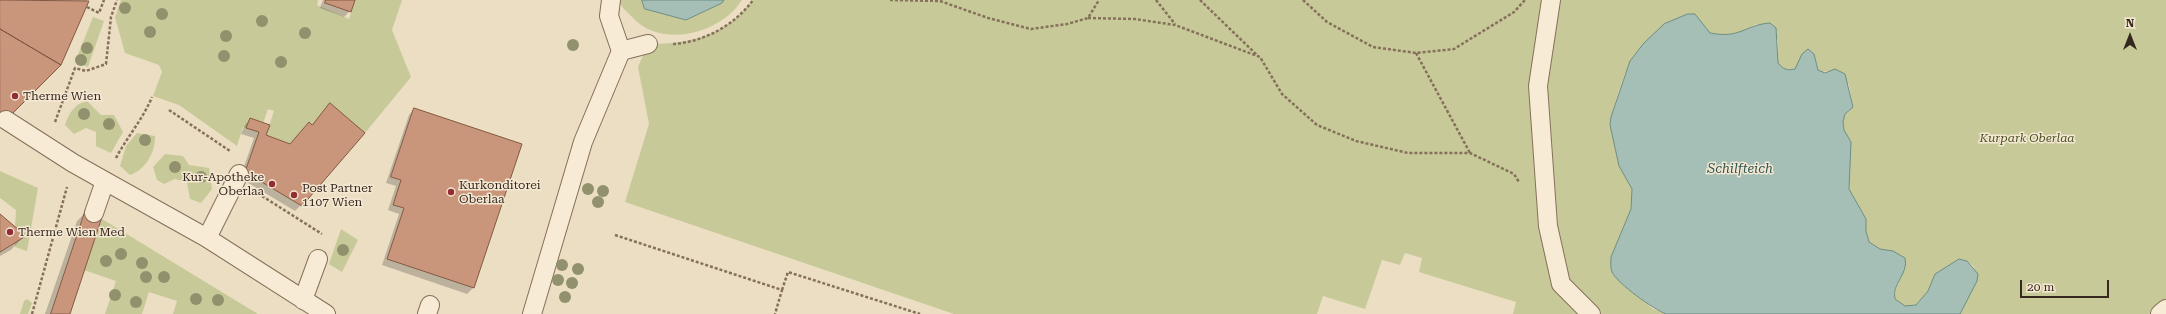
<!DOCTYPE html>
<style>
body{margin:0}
#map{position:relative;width:2166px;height:314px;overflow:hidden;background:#ecdec3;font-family:"Roboto Serif",serif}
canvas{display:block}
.north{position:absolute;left:2110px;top:16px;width:40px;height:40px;-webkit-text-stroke:3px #f4e8d3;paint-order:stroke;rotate:0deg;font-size:11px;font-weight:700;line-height:16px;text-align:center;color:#36281e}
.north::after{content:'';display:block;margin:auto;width:14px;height:18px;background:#36281e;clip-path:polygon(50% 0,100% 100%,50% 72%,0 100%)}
.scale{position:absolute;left:2020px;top:280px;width:89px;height:18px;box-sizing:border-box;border:2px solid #36281e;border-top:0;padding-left:5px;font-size:12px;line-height:14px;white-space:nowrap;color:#36281e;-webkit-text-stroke:3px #f4e8d3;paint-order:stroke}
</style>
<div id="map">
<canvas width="2166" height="314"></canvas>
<div class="north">N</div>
<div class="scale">20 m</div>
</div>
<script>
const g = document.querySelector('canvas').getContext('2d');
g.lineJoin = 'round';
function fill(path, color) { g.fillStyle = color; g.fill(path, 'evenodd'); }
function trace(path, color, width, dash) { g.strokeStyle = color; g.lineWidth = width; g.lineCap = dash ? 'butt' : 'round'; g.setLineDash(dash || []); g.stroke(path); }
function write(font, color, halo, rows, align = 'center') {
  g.font = font + ' "Roboto Serif",serif'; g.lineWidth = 3; g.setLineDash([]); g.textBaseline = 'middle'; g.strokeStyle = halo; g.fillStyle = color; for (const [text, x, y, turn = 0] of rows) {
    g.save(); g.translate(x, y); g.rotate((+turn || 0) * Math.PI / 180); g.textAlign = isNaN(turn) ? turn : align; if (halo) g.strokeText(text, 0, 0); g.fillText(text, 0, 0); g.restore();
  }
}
const green = new Path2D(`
 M121 0H318L317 5 349 19 355 0H402L392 30 411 77 365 133 312 125 309 122 290 144 266 135 274 111 268 109 263 123 250 118 246 128 243 127 237 146 179 105 153 96 162 72 159 65 125 53 115 17Z
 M619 0H642L645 9 686 20 722 3 724 0H742C738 5 735 10 730 14 704 37 657 45 632 17 627 12 620 6 619 0Z
 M753 0H2166V314H1960L1974 267 1967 261 1959 259 1935 274 1928 291 1916 305C1881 312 1898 282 1906 267L1886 250 1880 249 1869 242 1866 231V219L1849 189 1851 142 1844 131 1843 122 1845 114 1853 107 1849 85 1838 70 1821 72 1818 70 1814 54H1802L1795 69C1787 71 1783 69 1778 63V40L1756 24C1740 34 1728 37 1709 33L1695 14C1685 14 1679 19 1670 24 1628 50 1625 73 1611 117L1610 125 1619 166 1632 189 1631 209 1611 257 1616 278 1653 309 1666 314H1513L1516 302 1419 272 1422 258 1405 253 1400 265 1382 260 1365 309 1323 296 1317 314H954L625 202 649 124 638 67 648 44C690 44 726 36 753 0Z
 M93 17 104 21 88 67 75 62Z
 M87 101 101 115H114L123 132 111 153 96 146V132L86 128 74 134 65 125C69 113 74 104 87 101Z
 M137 133 155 136C156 152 145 170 130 175L120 166 126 146Z
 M165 154 183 156 189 165 209 168 212 189 201 203 190 199 187 182 175 179 164 184 157 180 153 167Z
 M0 171 38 188 27 251 15 247V243L26 236 15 227 16 210 0 198Z
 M102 219 258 314H173L177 301 149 292 142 314H105L116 281 84 270Z
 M341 229 358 240 342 272 329 264Z
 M27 299 32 303 28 314H20L24 301Z`);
const water = new Path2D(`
 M642 0H724L722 3 686 20 645 9Z
 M1688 14H1695L1710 33C1741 39 1744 25 1770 23L1776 28 1778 63C1783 69 1787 71 1795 69L1802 54 1808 49 1814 54 1818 70 1825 73 1835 69 1845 74 1853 107 1845 114 1843 122 1844 130 1851 142 1849 189 1866 219V231L1869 242 1880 249 1893 251 1905 258C1909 274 1891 284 1895 299L1905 306 1916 305 1928 291 1935 274 1959 259 1967 261 1978 274 1977 281 1960 314H1666C1653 309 1618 284 1612 272 1610 267 1611 262 1611 257L1631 209 1632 189 1619 166 1610 125 1611 117 1630 61 1644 43 1664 24Z`);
const shadow = new Path2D(`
 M0 0H86L88 1Z
 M323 0H354L350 11 344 17 320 8Z
 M414 109 521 145 473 288 467 294 382 265 399 214 388 210 396 186 386 183 409 115Z
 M250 119 265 136 301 205 295 211 240 178 254 138 241 134 245 125Z
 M87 211 69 314H45L77 221Z
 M0 216 24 236 11 250 0 256Z`);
const building = new Path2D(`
 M0 0 89 1 61 65 0 29Z
 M326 0H355L351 12 325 3Z
 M0 29 61 65 0 126Z
 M330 103 365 133 302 206 245 172 259 132 246 128 250 118 270 125 266 135 290 144 309 122 312 125Z
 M414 108 522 144 474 288 387 259 404 208 393 205 401 180 391 177Z
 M86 209 102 217 70 314H51Z
 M0 214 26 236 0 252Z`);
const path = new Path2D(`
 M890 0 940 1 988 18 1031 29 1067 24 1088 18 1099 0
 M1156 0 1175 24
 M1200 0 1258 56
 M1303 0 1327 22 1373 47 1416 53 1454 49 1514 12 1525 0
 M87 7 99 13 104 0
 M1088 18 1135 19 1175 25 1260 57 1282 94 1317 125 1356 141 1408 153H1470L1514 174 1519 182
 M673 44C704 42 735 25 753 0
 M1416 53 1470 153
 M169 110 230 151
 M55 122 75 68 86 71 106 64 111 17 117 0
 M116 158C127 137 143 119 152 97
 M262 196 322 234
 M615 235 782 290 775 314
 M782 290 788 272 920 314
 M32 314 67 187`);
const pedestrian = new Path2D(`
 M1551 0 1538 86 1548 226 1561 284 1591 314
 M621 51 648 44
 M6 120 73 163 105 181 94 213
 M239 174 207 238 326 314
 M105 181 207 238
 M303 300 318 259
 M427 314 430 305
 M532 314 583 142 621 51 609 16 611 0
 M2160 314 2166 309`);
const trees = [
 [125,8],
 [162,14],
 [262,21],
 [150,32],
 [305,33],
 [226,36],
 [573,45],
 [87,48],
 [224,56],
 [81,60],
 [281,62],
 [84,114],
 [109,124],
 [145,140],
 [175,167],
 [201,177],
 [588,189],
 [603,191],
 [598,202],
 [343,250],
 [121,254],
 [106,261],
 [142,263],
 [562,265],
 [578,269],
 [146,277],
 [164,277],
 [558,280],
 [572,283],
 [115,295],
 [565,297],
 [196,299],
 [218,300],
 [136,302]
];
const markers = [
 [15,96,4,"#922d34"],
 [272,184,4,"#922d34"],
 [451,192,4,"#922d34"],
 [294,195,4,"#922d34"],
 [10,232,4,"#922d34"]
];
const poiNames = [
 ["Therme Wien",23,96],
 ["Kur-Apotheke",264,177,"right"],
 ["Oberlaa",264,191,"right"],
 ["Kurkonditorei",459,185],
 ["Oberlaa",459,199],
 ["Post Partner",302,188],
 ["1107 Wien",302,202],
 ["Therme Wien Med",18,232]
];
const parkNames = [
 ["Kurpark Oberlaa",2027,138]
];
const waterNames = [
 ["Schilfteich",1740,169]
];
fill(green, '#c7ca98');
fill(water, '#a5bfb6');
trace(water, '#6c8d83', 1);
fill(shadow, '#0003');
fill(building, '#c9967b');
trace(building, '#845842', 1);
trace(pedestrian, '#866f5b', 20);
trace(path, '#866f5b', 2.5, [3, 2]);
trace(pedestrian, '#f7ebd6', 18);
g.fillStyle = '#92916d';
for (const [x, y] of trees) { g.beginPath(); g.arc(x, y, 6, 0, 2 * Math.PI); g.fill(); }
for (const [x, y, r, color] of markers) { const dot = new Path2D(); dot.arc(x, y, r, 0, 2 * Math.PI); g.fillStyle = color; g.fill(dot); trace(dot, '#f4e8d3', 1.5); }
write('12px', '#36281e', '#f4e8d3', poiNames, 'left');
write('italic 12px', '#495226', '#f4e8d3', parkNames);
write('italic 13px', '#2e5551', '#f4e8d3', waterNames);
</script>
